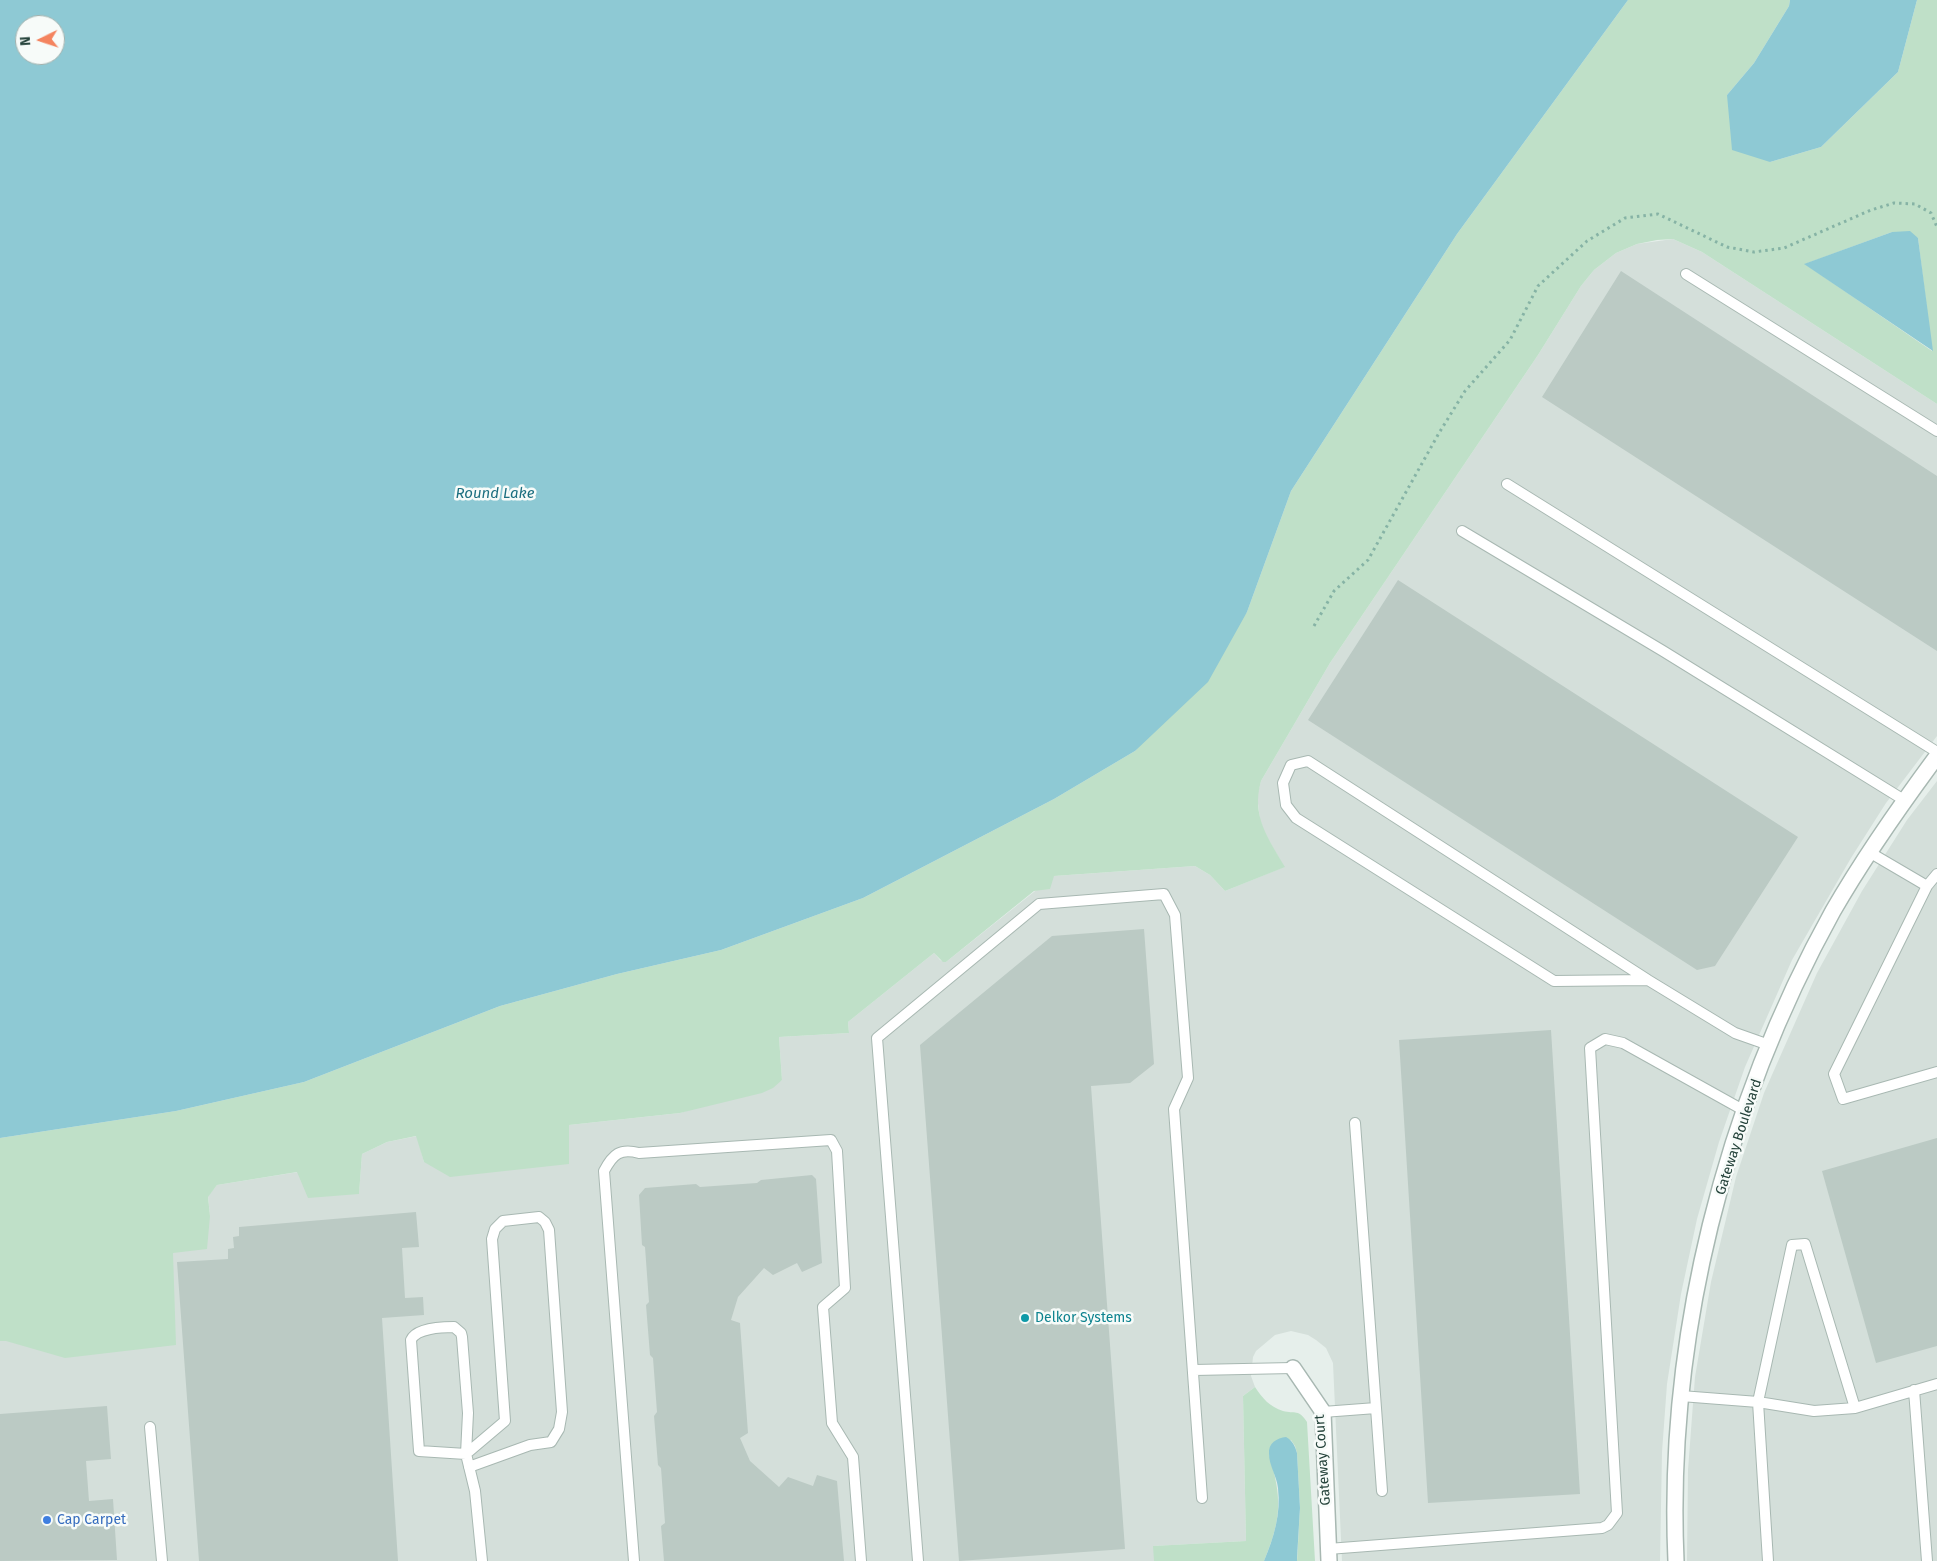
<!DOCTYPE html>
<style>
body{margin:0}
#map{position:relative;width:1937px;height:1561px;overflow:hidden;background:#e6efeb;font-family:"Fira Sans",sans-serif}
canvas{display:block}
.north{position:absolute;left:15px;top:15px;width:50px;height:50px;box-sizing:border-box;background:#f7fbf9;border:1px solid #a3b1ad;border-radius:50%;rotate:266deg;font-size:14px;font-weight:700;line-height:20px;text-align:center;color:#24423a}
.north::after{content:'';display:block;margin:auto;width:18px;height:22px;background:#f4845f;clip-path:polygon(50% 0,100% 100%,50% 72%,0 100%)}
</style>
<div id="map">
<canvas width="1937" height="1561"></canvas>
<div class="north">N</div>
</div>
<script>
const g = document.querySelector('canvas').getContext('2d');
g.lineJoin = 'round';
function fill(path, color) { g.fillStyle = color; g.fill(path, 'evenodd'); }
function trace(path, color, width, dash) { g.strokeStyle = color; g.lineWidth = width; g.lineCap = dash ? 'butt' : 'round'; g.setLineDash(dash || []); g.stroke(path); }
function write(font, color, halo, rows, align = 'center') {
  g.font = font + ' "Fira Sans",sans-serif'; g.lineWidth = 5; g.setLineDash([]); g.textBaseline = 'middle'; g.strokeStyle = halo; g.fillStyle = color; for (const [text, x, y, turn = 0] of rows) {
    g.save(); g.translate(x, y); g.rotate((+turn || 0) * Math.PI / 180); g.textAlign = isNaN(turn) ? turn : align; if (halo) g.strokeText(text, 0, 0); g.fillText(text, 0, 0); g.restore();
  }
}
const built = new Path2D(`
 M1673 239 1702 252 1937 404V736L1886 803 1851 858 1792 960 1745 1067 1719 1142 1697 1219 1681 1294 1667 1384 1662 1452 1660 1561H1342L1333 1363 1326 1348 1316 1340 1308 1335 1291 1331 1275 1335 1256 1351 1253 1357 1251 1376 1255 1387 1243 1396 1246 1541 1154 1546V1561H0V1341H6L173 1252 210 1216 208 1196 217 1185 298 1172 359 1193 362 1154 387 1142 417 1136 424 1162 569 1164V1125L680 1113 782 1080 779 1037 849 1033 848 1022 934 953 940 960 946 962 1054 876 1195 866 1210 875 1225 891 1284 867 1264 832 1260 820 1257 795 1261 781 1330 663 1538 355 1581 286 1594 270 1616 253 1637 244Z
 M1937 781V1561H1687L1688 1470 1695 1377 1711 1282 1736 1177 1764 1093 1817 973 1862 891 1907 820Z`);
const green = new Path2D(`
 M1628 0H1790L1789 6 1754 63 1727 95 1770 162 1821 147 1898 72 1917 0H1937V404L1702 252 1673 239 1657 240 1637 244 1616 253 1594 270 1581 286 1538 355 1330 663 1261 781C1251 816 1268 838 1285 867L1225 891 1210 875 1195 866 1054 876 1050 889 1034 891 946 962H943L934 953 848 1022 849 1033 779 1037 782 1080 773 1088 762 1093 680 1113 569 1125V1164L450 1177 424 1162 416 1136 387 1142 362 1154 359 1194 308 1198 297 1172 217 1185 208 1197 210 1216 207 1249 173 1253 176 1345 65 1358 6 1341H0V1138L176 1111 304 1082 500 1006 617 974 721 950 863 898 1054 799 1135 751 1247 612 1291 491 1457 234ZM1892 232 1918 238 1932 351 1805 264Z
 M1255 1387C1262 1398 1270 1407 1283 1411 1295 1414 1299 1409 1307 1422L1315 1561H1297L1300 1508 1297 1453 1295 1446 1291 1440 1269 1454C1282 1498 1282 1518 1264 1561H1154L1153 1546 1246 1541 1243 1396Z`);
const water = new Path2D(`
 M0 0H1628L1457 234 1291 491 1247 612 1208 682 1135 751 1054 799 863 898 721 950 617 974 500 1006 304 1082 176 1111 0 1138ZM25 25H55V55H25Z
 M1790 0H1917L1898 72 1821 147 1770 162 1732 150 1727 95 1754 63 1789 6Z
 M1910 231 1918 238 1933 351 1804 264 1892 232Z
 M1286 1437C1293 1441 1295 1446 1297 1453L1300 1508 1297 1558V1561H1264C1274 1537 1281 1514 1278 1488 1277 1477 1269 1465 1269 1454 1268 1443 1277 1438 1286 1437Z`);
const building = new Path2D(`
 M1621 271 1937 476V651L1542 397Z
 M1398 580 1798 837 1715 966 1697 970 1308 720Z
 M1144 929 1154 1064 1130 1083 1091 1086 1125 1549 959 1561 920 1045 1052 936Z
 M1551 1030 1580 1494 1428 1503 1399 1040Z
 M1937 1138V1346L1876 1363 1822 1171Z
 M812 1175 816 1179 822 1263 802 1272 797 1263 773 1275 764 1268 738 1297 731 1320 740 1323 748 1433 740 1438 750 1461 779 1487 788 1477 813 1486 817 1475 837 1481 844 1561H664L661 1526 665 1523 661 1468 658 1465 654 1416 657 1412 653 1358 650 1355 646 1305 649 1302 645 1247 642 1245 639 1195 645 1188 696 1184 700 1187 757 1183 761 1180Z
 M416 1212 419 1247 402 1248 405 1298 423 1297 424 1315 382 1318 398 1561H199L177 1262 228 1259V1249L234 1248 233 1237 239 1236V1227Z
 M107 1406 111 1459 86 1461 89 1501 113 1499 117 1560 0 1561V1414Z`);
const path = new Path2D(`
 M1314 626 1334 591 1368 560 1439 433 1465 391 1510 340 1538 286 1587 241 1625 218 1658 214 1727 247 1754 252 1784 248 1871 210 1894 203 1915 204 1931 213 1937 227`);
const lane = new Path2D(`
 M1686 274 1937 431
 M1507 484 1937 752
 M1462 531 1663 651 1904 800
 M1869 852 1927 886
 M1937 874 1927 886 1834 1074 1843 1099 1937 1072
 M1648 980 1554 981 1296 818 1286 805 1283 783 1291 765 1308 761 1648 980 1735 1033 1769 1045
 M1194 1370 1293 1368
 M1914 1390 1927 1561
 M1681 1396 1758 1402 1814 1411 1855 1408
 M1376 1408 1382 1491
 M1323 1412 1376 1408 1355 1123
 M150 1427 162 1561
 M469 1467 530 1445 551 1442 559 1429 562 1412 549 1230 545 1222 539 1217 503 1221 495 1229 492 1239 505 1421 466 1454 419 1451 411 1340C416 1328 442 1327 454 1327L461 1333 462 1337 468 1413 466 1454 475 1491 482 1561
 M1328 1549 1602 1528 1608 1525 1617 1513 1590 1048 1605 1039 1623 1043 1745 1111
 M634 1561 604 1171C613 1154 620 1148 639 1153L831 1140 837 1151 845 1288 823 1307 832 1423 853 1457 861 1561
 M918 1561 877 1038 1039 904 1164 894 1175 915 1188 1078 1174 1109 1202 1498
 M1768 1561 1758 1402 1792 1245 1805 1244 1855 1408 1937 1384`);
const street = new Path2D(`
 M1293 1368 1323 1412 1329 1561
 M1676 1561C1666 1338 1725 1106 1833 911 1864 857 1900 806 1937 756`);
const markers = [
 [1025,1318,5,"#0f9aa8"],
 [47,1520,5,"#3f7fe0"]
];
const streetNames = [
 ["Gateway Boulevard",1739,1137,-72],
 ["Gateway Court",1323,1460,-94]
];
const cultureNames = [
 ["Delkor Systems",1035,1318]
];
const shopNames = [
 ["Cap Carpet",57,1520]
];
const waterNames = [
 ["Round Lake",495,494]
];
fill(built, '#d4dfda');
fill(green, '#bfe0c8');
fill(water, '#8ec9d4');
fill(building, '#bbcac4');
trace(lane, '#a8b8b2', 12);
trace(street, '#a8b8b2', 18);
trace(path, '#86b3a5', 3, [2.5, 4]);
trace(lane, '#fff', 10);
trace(street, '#fff', 15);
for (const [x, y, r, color] of markers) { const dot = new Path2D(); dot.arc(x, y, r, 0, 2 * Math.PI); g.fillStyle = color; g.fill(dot); trace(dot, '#f7fbf9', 2); }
write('14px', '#24423a', '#f7fbf9', streetNames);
write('14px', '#0d838f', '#f7fbf9', cultureNames, 'left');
write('14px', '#366cbe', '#f7fbf9', shopNames, 'left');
write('italic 15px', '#1c6f80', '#f7fbf9', waterNames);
</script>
